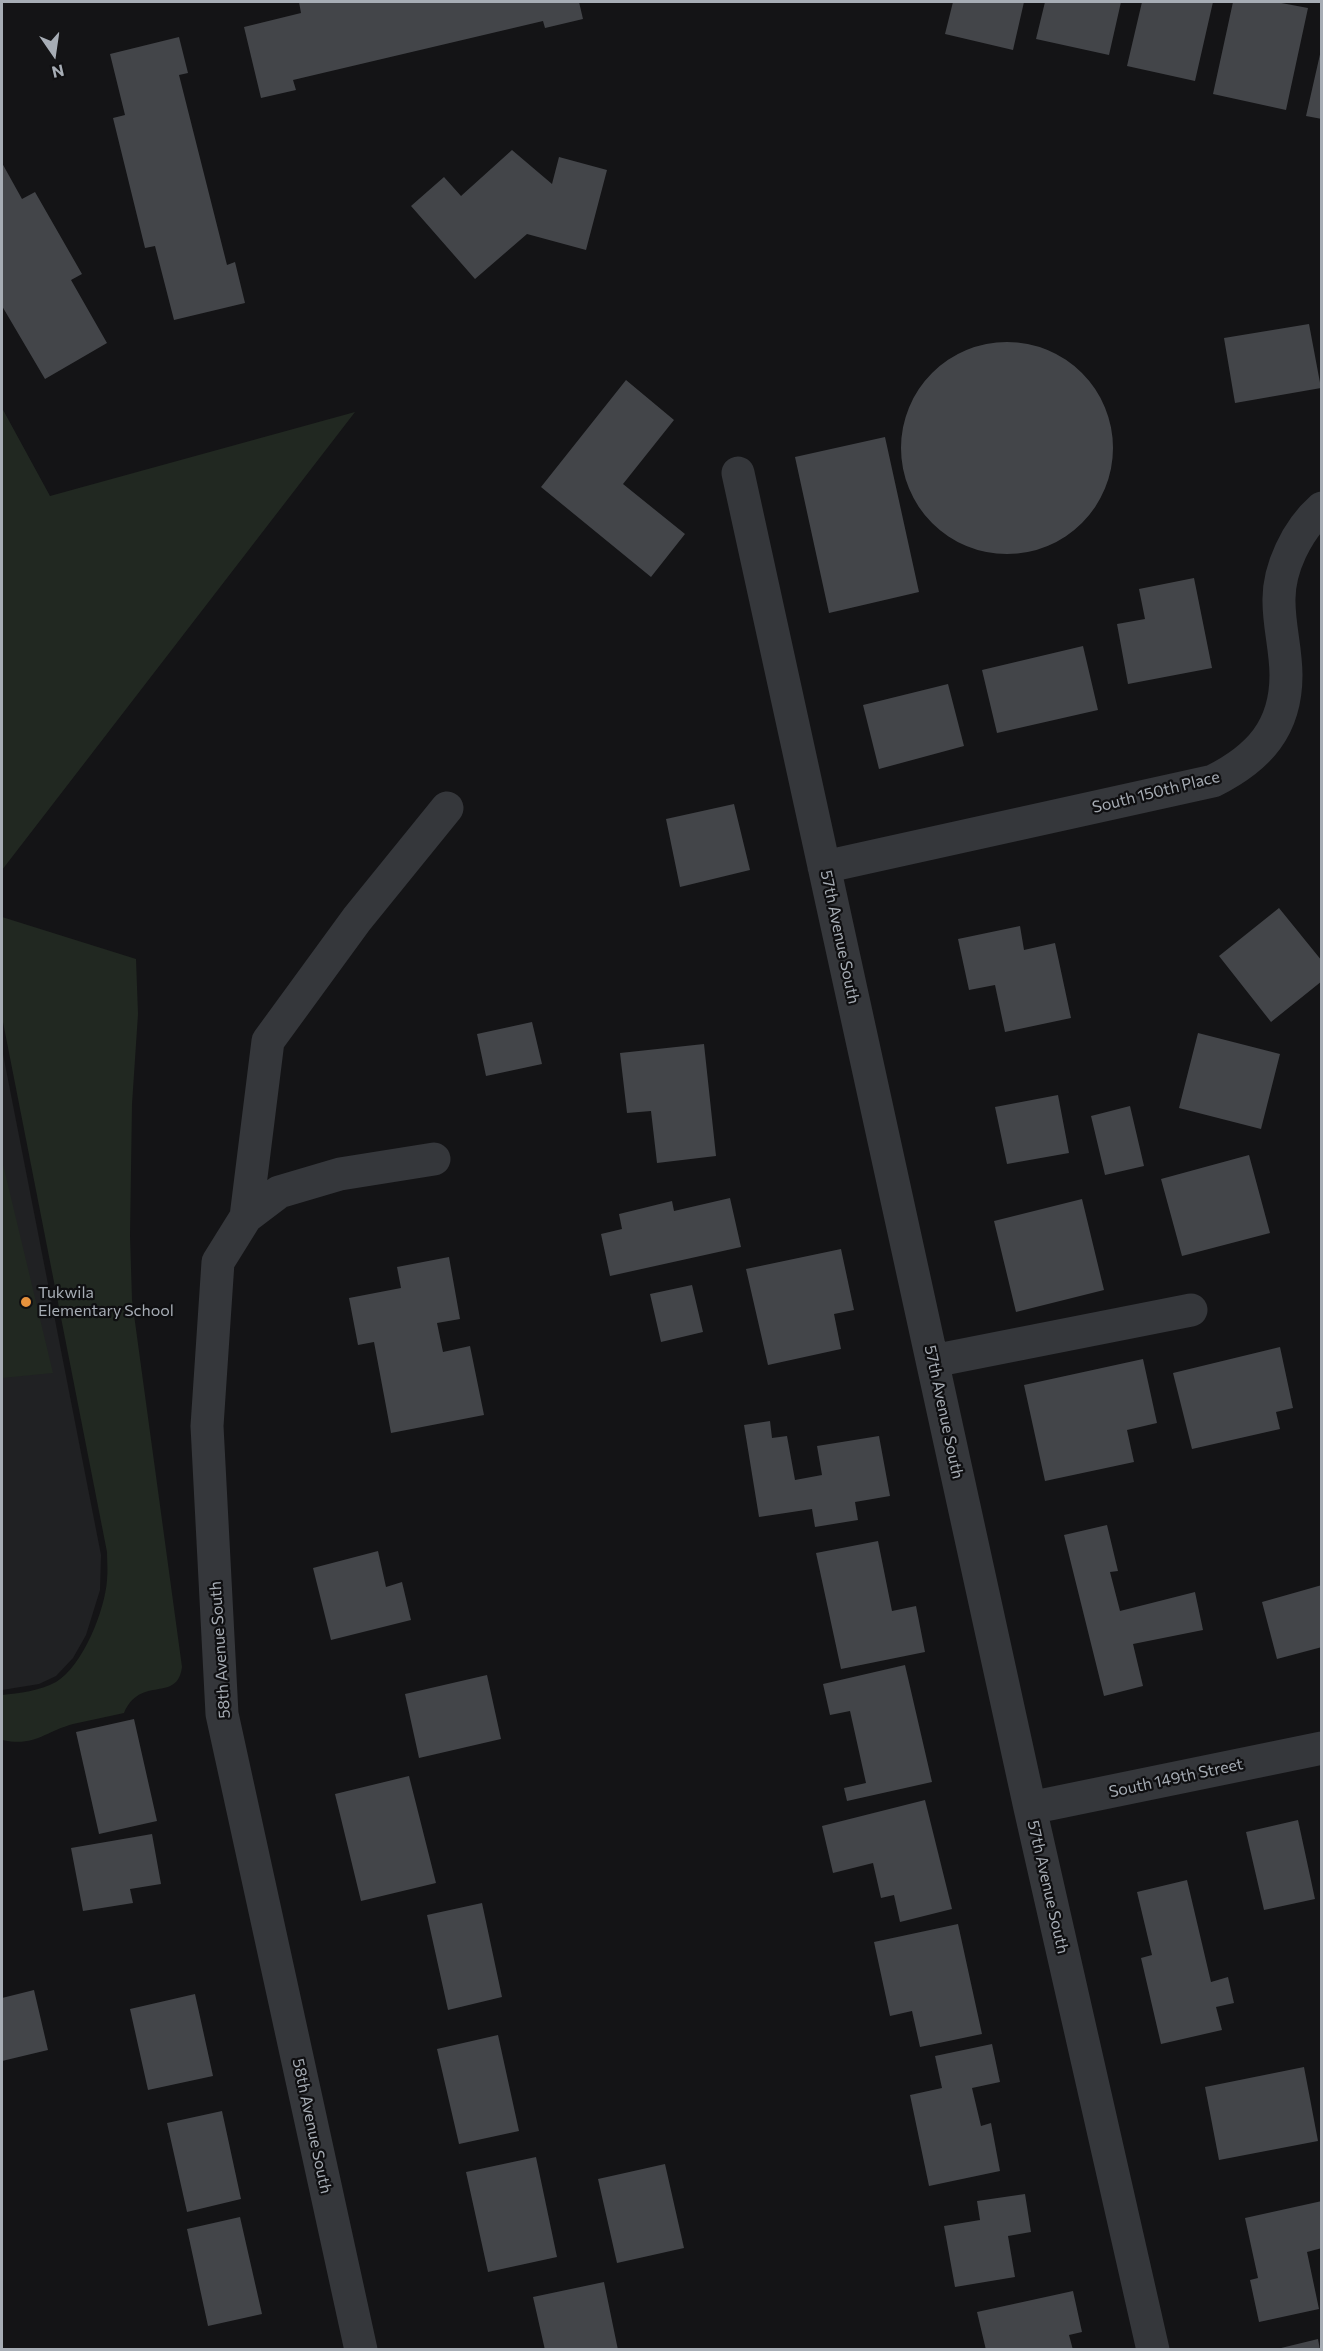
<!DOCTYPE html>
<style>
body{margin:0}
#map{position:relative;width:1323px;height:2351px;overflow:hidden;background:#141416;font-family:Commissioner,sans-serif}
canvas{display:block}
.frame{position:absolute;inset:0;border:3px solid #a7adb5;pointer-events:none}
.north{position:absolute;left:24px;top:24px;width:60px;height:60px;-webkit-text-stroke:4px #0f0f11;paint-order:stroke;rotate:167deg;font-size:16px;font-weight:700;line-height:24px;text-align:center;color:#a7adb5}
.north::after{content:'';display:block;margin:auto;width:21px;height:27px;background:#a7adb5;clip-path:polygon(50% 0,100% 100%,50% 72%,0 100%)}
</style>
<div id="map">
<canvas width="1323" height="2351"></canvas>
<div class="frame"></div>
<div class="north">N</div>
</div>
<script>
const g = document.querySelector('canvas').getContext('2d');
g.lineJoin = 'round';
function fill(path, color) { g.fillStyle = color; g.fill(path, 'evenodd'); }
function trace(path, color, width, dash) { g.strokeStyle = color; g.lineWidth = width; g.lineCap = dash ? 'butt' : 'round'; g.setLineDash(dash || []); g.stroke(path); }
function write(font, color, halo, rows, align = 'center') {
  g.font = font + ' Commissioner,sans-serif'; g.lineWidth = 4.5; g.setLineDash([]); g.textBaseline = 'middle'; g.strokeStyle = halo; g.fillStyle = color; for (const [text, x, y, turn = 0] of rows) {
    g.save(); g.translate(x, y); g.rotate((+turn || 0) * Math.PI / 180); g.textAlign = isNaN(turn) ? turn : align; if (halo) g.strokeText(text, 0, 0); g.fillText(text, 0, 0); g.restore();
  }
}
const built = new Path2D(`
 M2 1049 101 1555 100 1590 86 1635 73 1658 56 1676 39 1684 2 1690Z`);
const green = new Path2D(`
 M2 408 50 496 355 412 2 870Z
 M2 917 136 959 138 1014 132 1104 130 1236 132 1300 182 1667C177 1704 141 1674 124 1713 107 1717 90 1720 73 1724 44 1732 35 1747 2 1740V1695C19 1693 40 1691 56 1682 83 1666 105 1610 107 1580 108 1571 107 1561 107 1552L2 1017Z
 M2 1160 53 1373 2 1378Z`);
const building = new Path2D(`
 M299 2H579L583 19 545 28 543 21 293 80 296 90 261 98 244 27 301 13Z
 M953 2H1024L1013 50 945 34Z
 M1045 2H1121L1109 55 1036 39Z
 M1142 2H1213L1195 81 1127 66Z
 M1233 2H1276L1308 8 1286 110 1213 94Z
 M179 37 188 73 179 75 227 265 235 262 245 303 174 320 155 246 145 248 113 118 125 115 110 54Z
 M1321 50H1322V119L1306 116Z
 M512 150 552 184 559 157 607 170 586 250 527 234 475 279 411 206 444 177 461 196Z
 M2 163 22 199 35 192 82 274 71 280 107 343 45 379 2 306Z
 M1309 324 1321 388 1235 403 1224 338Z
 M901 448a106 106 0 1 1 212 0a106 106 0 1 1-212 0Z
 M626 380 674 420 623 484 685 534 651 577 541 487Z
 M885 437 919 592 829 613 795 457Z
 M1194 578 1212 668 1128 684 1117 624 1145 619 1139 589Z
 M1083 646 1098 710 997 733 982 670Z
 M948 684 964 746 879 769 863 705Z
 M734 804 750 870 680 887 666 819Z
 M1279 908 1322 961V981L1271 1022 1219 956Z
 M1020 926 1024 950 1055 943 1071 1018 1005 1032 995 985 969 990 958 939Z
 M532 1022 542 1064 486 1076 477 1034Z
 M1198 1033 1280 1054 1261 1129 1179 1108Z
 M704 1044 716 1156 657 1163 651 1111 627 1113 620 1053Z
 M1058 1095 1069 1153 1007 1164 995 1107Z
 M1130 1106 1144 1166 1105 1175 1091 1116Z
 M1249 1155 1270 1233 1182 1256 1161 1179Z
 M730 1198 741 1247 610 1276 601 1234 622 1229 619 1214 672 1201 674 1211Z
 M1082 1199 1104 1290 1016 1312 994 1221Z
 M841 1249 854 1310 834 1314 841 1349 768 1365 746 1269Z
 M449 1257 460 1319 437 1323 443 1352 470 1346 484 1415 391 1433 374 1342 358 1345 349 1298 401 1288 397 1267Z
 M692 1285 703 1332 661 1342 650 1294Z
 M1280 1347 1293 1408 1276 1412 1280 1429 1192 1449 1173 1373Z
 M1143 1359 1157 1423 1127 1430 1134 1462 1045 1481 1024 1385Z
 M770 1421 772 1438 787 1436 795 1480 822 1475 817 1446 879 1436 890 1496 855 1502 858 1520 815 1527 812 1509 759 1517 744 1425Z
 M1107 1525 1118 1571 1110 1572 1120 1611 1195 1592 1203 1630 1133 1644 1143 1686 1104 1696 1064 1535Z
 M878 1541 892 1611 916 1606 925 1652 841 1669 816 1553Z
 M378 1551 386 1587 402 1582 411 1620 331 1640 313 1568Z
 M1322 1585V1647L1277 1659 1262 1602Z
 M905 1665 932 1782 847 1801 844 1788 866 1783 850 1711 830 1715 823 1684Z
 M487 1675 501 1739 419 1758 405 1694Z
 M134 1719 157 1821 99 1834 76 1732Z
 M409 1776 436 1883 361 1901 335 1794Z
 M925 1800 952 1909 900 1922 894 1895 881 1898 873 1863 833 1873 822 1826Z
 M1298 1820 1315 1899 1264 1910 1246 1832Z
 M152 1834 161 1884 130 1889 133 1903 83 1911 71 1848Z
 M1187 1880 1211 1982 1228 1977 1234 2003 1216 2007 1222 2030 1161 2044 1141 1958 1152 1955 1137 1892Z
 M482 1903 502 1997 448 2010 427 1915Z
 M958 1924 982 2034 920 2047 912 2011 890 2016 874 1942Z
 M34 1990 48 2050 2 2061V1998Z
 M195 1994 213 2076 148 2090 130 2009Z
 M498 2035 519 2131 459 2144 437 2049Z
 M992 2044 1000 2082 972 2088 981 2126 991 2123 1000 2171 929 2186 910 2095 942 2088 935 2056Z
 M1304 2067 1318 2141 1219 2160 1205 2087Z
 M222 2111 241 2199 187 2212 167 2123Z
 M536 2157 557 2257 488 2272 466 2172Z
 M665 2164 684 2248 617 2263 598 2179Z
 M1025 2194 1031 2232 1008 2236 1015 2277 955 2287 944 2226 980 2220 977 2201Z
 M1322 2201V2248L1307 2252 1319 2309 1259 2322 1250 2280 1258 2278 1245 2218Z
 M240 2217 262 2314 208 2326 187 2229Z
 M604 2282 618 2350H545L533 2297Z
 M1073 2291 1082 2332 1069 2335 1073 2350H986L977 2312Z
 M1318 2339 1320 2350H1277V2349Z`);
const minor = new Path2D(`
 M738 473 1030 1808 1153 2350
 M824 867 1213 781C1259 758 1286 728 1286 675 1286 650 1279 626 1279 602 1278 569 1297 530 1322 508
 M246 1217 268 1041 357 919 447 808
 M933 1361 1191 1310
 M1030 1808 1322 1748
 M361 2350 222 1714 207 1426 218 1262 246 1217 279 1192 340 1174 434 1159`);
const markers = [
 [26,1302,6,"#e6923c"]
];
const streetNames = [
 ["South 150th Place",1156,792,-14],
 ["57th Avenue South",840,937,78],
 ["57th Avenue South",944,1412,78],
 ["58th Avenue South",220,1650,-94],
 ["South 149th Street",1176,1778,-12],
 ["57th Avenue South",1048,1887,77],
 ["58th Avenue South",312,2126,78]
];
const poiNames = [
 ["Tukwila",38,1293],
 ["Elementary School",38,1311]
];
fill(built, '#202123');
fill(green, '#212821');
fill(building, '#434549');
trace(minor, '#35373b', 33);
for (const [x, y, r, color] of markers) { const dot = new Path2D(); dot.arc(x, y, r, 0, 2 * Math.PI); g.fillStyle = color; g.fill(dot); trace(dot, '#0f0f11', 2); }
write('16px', '#a7adb5', '#0f0f11', streetNames);
write('16px', '#a7adb5', '#0f0f11', poiNames, 'left');
</script>
